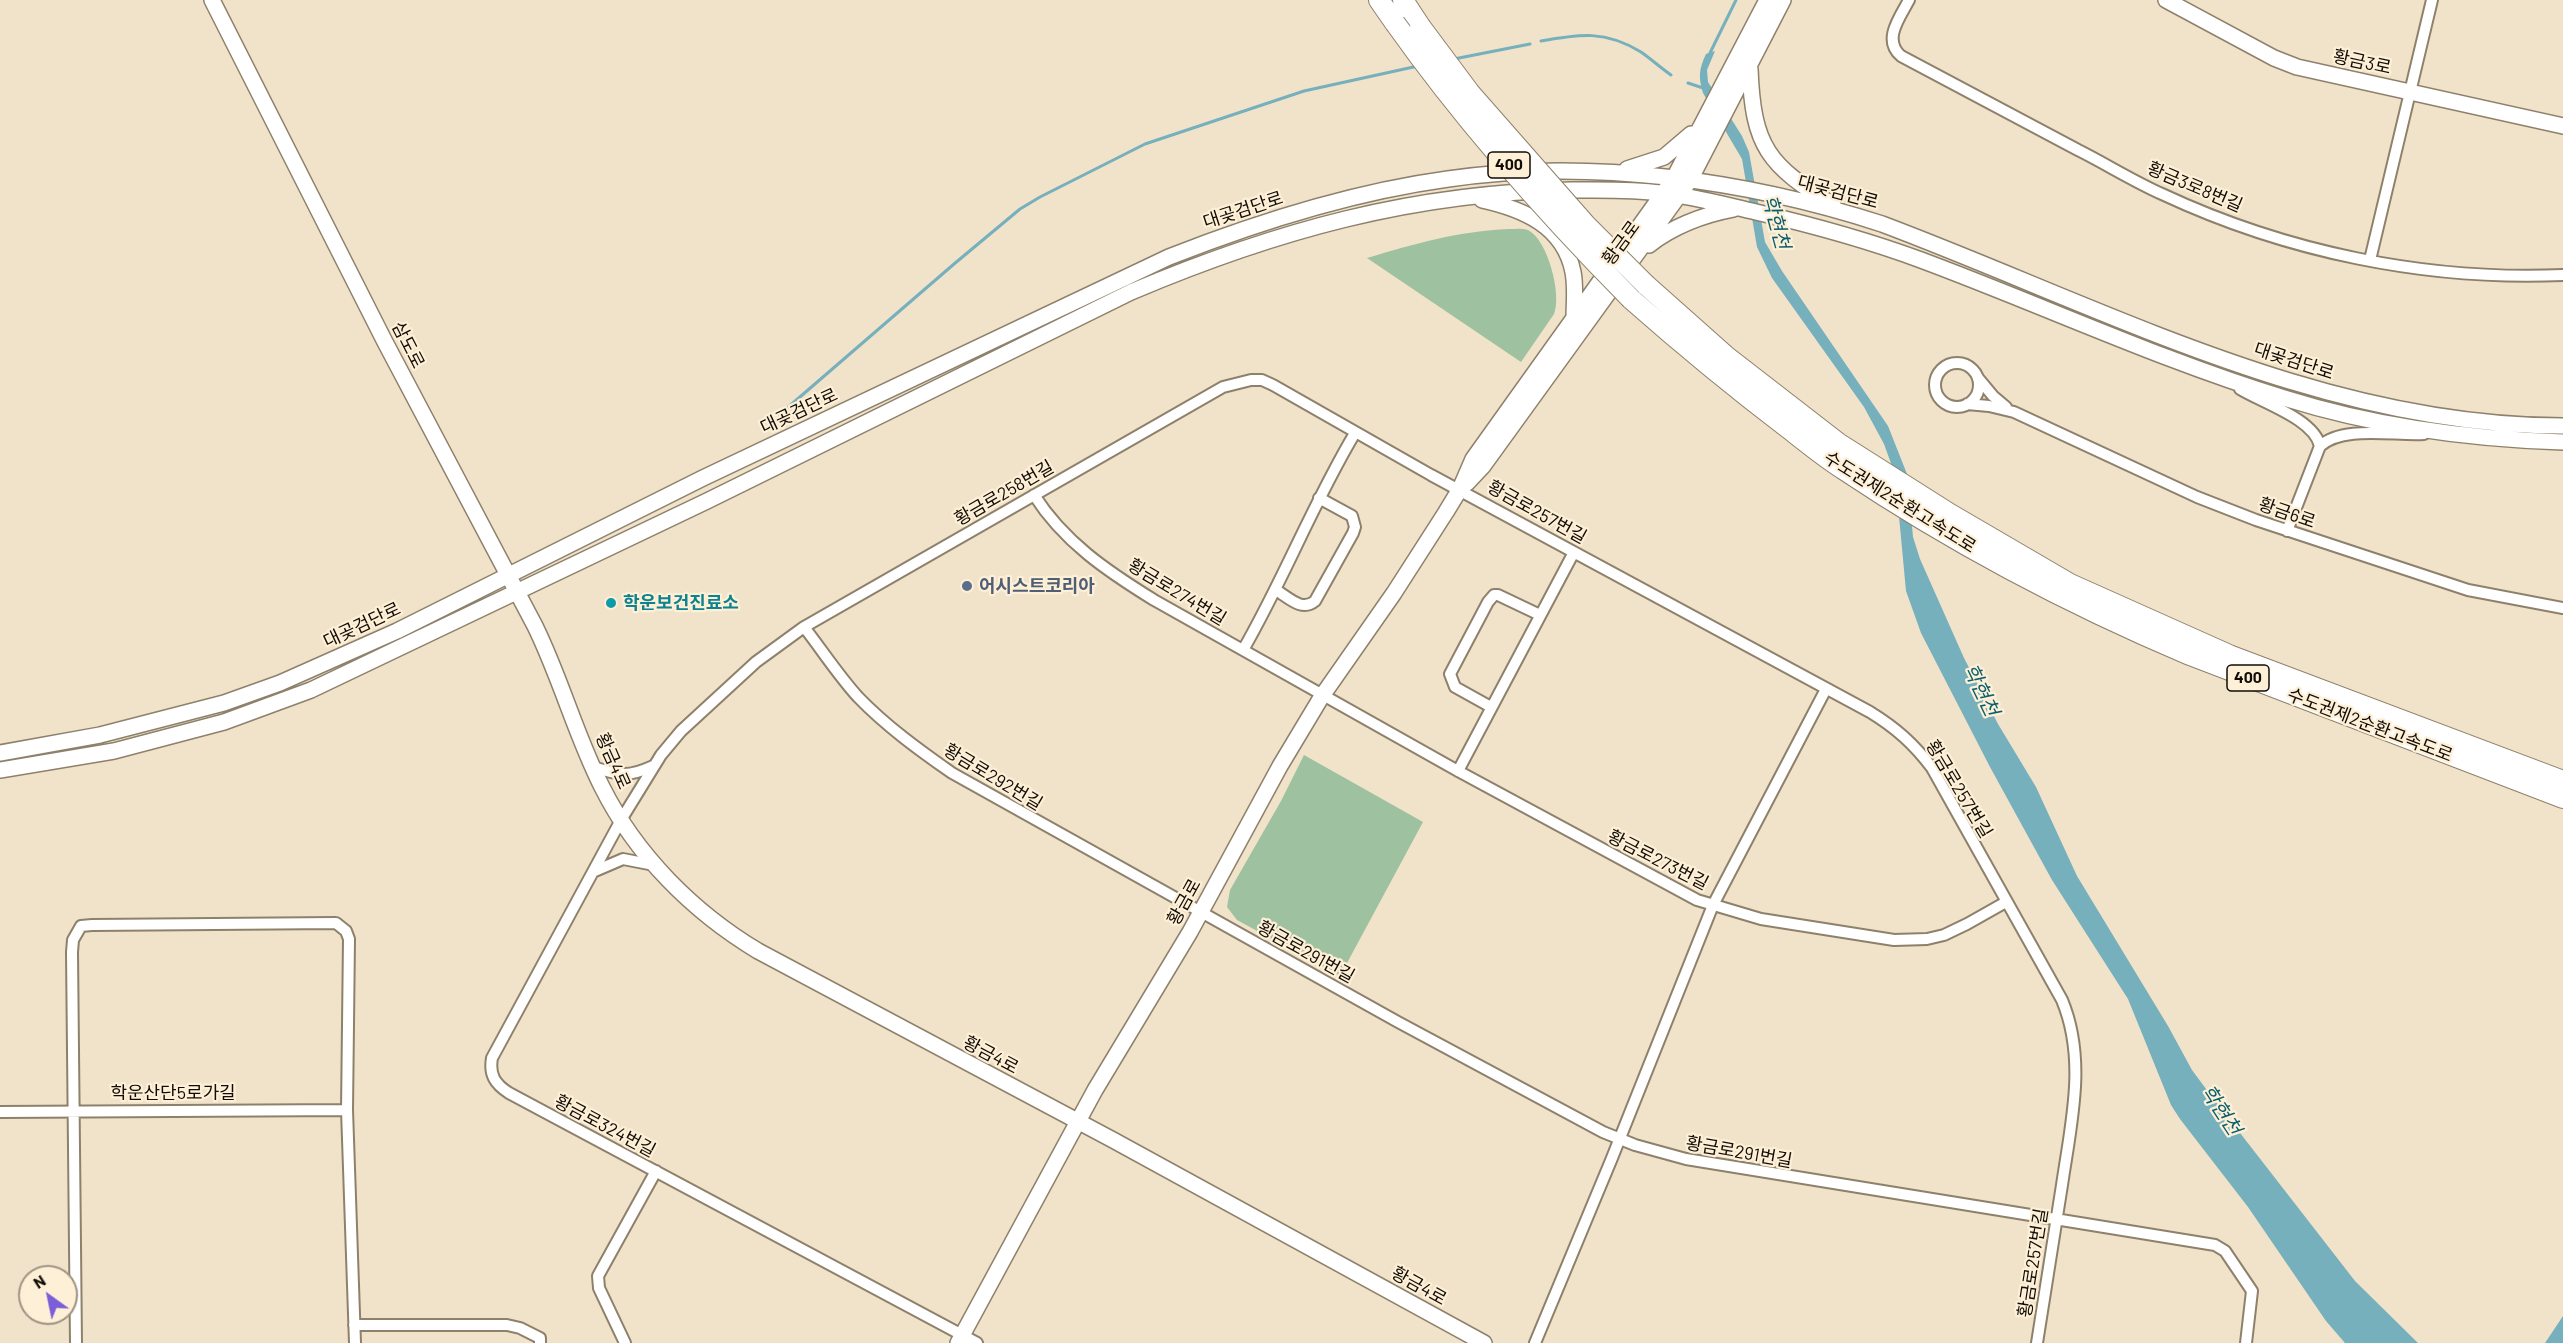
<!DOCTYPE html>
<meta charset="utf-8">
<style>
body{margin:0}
#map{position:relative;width:2563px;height:1343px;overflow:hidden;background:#f1e2ca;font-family:Barlow,sans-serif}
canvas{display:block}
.north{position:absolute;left:18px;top:1265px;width:60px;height:60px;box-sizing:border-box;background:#feefd7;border:2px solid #9f9483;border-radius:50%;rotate:327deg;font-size:16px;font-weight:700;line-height:24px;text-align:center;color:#110c05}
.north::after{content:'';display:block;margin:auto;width:21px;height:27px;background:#7b5fd9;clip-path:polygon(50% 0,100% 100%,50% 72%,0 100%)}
</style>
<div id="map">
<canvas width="2563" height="1343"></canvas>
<div class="north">N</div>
</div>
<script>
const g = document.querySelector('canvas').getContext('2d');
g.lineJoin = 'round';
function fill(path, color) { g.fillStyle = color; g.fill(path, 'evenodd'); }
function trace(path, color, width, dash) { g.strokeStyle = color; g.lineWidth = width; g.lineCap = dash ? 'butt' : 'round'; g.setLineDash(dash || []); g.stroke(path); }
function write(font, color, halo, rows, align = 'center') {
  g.font = font + ' Barlow,"Noto Sans KR",sans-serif'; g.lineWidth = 4.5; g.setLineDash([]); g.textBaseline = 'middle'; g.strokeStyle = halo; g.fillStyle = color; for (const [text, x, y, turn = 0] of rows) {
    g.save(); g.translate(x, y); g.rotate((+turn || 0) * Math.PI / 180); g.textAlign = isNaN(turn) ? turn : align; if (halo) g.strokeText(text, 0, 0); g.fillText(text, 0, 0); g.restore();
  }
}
const green = new Path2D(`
 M1509 229C1515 229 1522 228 1528 230 1548 240 1562 295 1554 314L1521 362 1367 258C1414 244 1459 231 1509 229Z
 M1304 755 1423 822 1340 976 1237 920 1227 907 1230 890 1281 801Z`);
const water = new Path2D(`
 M1715 51 1707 70 1708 82 1742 136 1749 152 1765 242 1782 271 1888 426 1907 474 1913 537 1920 559 1964 658 1998 724 2036 787 2077 876 2168 1026 2192 1070 2209 1093 2355 1281 2418 1343H2345L2326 1321 2248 1207 2180 1119 2171 1105 2128 999 2052 880 1990 767 1921 633 1906 591 1897 495 1892 466 1884 444 1864 407 1772 278 1757 247 1742 159 1703 93C1698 77 1699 69 1706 54Z
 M2563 1316V1343H2545Z`);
const stream = new Path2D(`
 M1541 41C1580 34 1605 30 1641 52 1651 59 1661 68 1671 75
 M1709 55 1736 0
 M1454 59 1530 44
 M1688 83 1703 88
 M779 415 954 264 1020 209 1040 197 1145 144 1304 91 1418 66`);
const street = new Path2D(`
 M1909 0C1900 17 1882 40 1901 56 1960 87 2019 119 2078 150 2106 164 2133 181 2162 194 2286 252 2426 281 2563 275
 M2370 260 2432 0
 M1935 385a22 22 0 1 1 44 0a22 22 0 1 1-44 0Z
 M1978 378 1993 396 2006 407
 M2240 389C2263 403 2314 419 2320 446
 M1967 404 1989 406 2014 412 2197 497 2256 520 2468 590 2563 608
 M1034 495C1064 542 1107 571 1154 600L1458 771 1697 900 1761 919 1894 940 1927 939 1944 935 1967 924 2006 902
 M2287 531 2320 446C2343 425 2394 436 2424 434
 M1276 590C1289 598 1302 612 1315 601L1353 533 1355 527 1352 516 1319 498
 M804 627C822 650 838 675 858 697 886 726 919 750 952 773L1398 1022 1603 1132 1635 1145 1686 1159 2215 1245 2225 1251 2252 1291 2246 1343
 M1243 650C1284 579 1313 503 1355 433
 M1491 707 1455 687 1450 674 1488 602 1494 595H1498L1540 615
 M593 767C619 775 627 778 653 766
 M1458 771 1574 552
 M595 871 623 859 654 865
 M0 1112 347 1110
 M354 1325H507L520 1328 540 1338V1343
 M76 1343 72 952 73 940 81 926 92 925 336 923 346 931 349 939 347 1110 355 1343
 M625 1343 599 1288 598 1276 656 1171
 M977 1343 509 1093C495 1084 489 1075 492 1058L621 820 661 755 681 731 756 662 804 627 1223 387 1251 380H1262L1273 385 1431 475 1870 712C1896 728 1914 744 1932 768L2062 1000C2087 1060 2071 1123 2062 1185 2054 1238 2045 1290 2037 1343
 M1535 1343 1612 1158 1713 905 1826 689`);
const secondary = new Path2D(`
 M212 0 385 342 535 626C561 679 576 736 602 787 636 855 693 912 758 951L1113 1140 1484 1343
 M2166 0 2274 58 2297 67 2563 126
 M1750 69C1753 147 1768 165 1833 205
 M1627 169 1664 157 1691 134
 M1482 200C1523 209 1564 226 1573 272 1576 287 1574 303 1574 319
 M1649 245C1675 225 1702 215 1734 209
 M1467 483 1483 466 1690 180 1783 0
 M0 753 100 735 224 703 280 683 397 631 703 478 1169 257C1258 222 1352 192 1448 179 1589 158 1747 180 1882 224 2103 307 2321 426 2563 426
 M0 770 114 751 224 722 311 690 707 501 1131 292C1275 231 1414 192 1572 190 1601 190 1631 189 1661 193 1693 196 1725 205 1756 212 1812 225 1867 240 1921 260 2042 305 2160 360 2284 398 2373 426 2469 439 2563 442
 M958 1343 1095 1090 1190 932 1280 766 1322 696 1394 593 1446 512 1460 489 1473 459 1674 178 1767 0`);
const highway = new Path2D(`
 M1379 0 1395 23
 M1403 0 1420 26
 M1646 285 1727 357 1838 443 1950 514 2070 584 2229 655 2563 781
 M1631 299C1682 344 1734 387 1788 428 1806 442 1824 457 1843 469 1952 542 2069 604 2190 655L2563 798`);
const highwayBridge = new Path2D(`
 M1395 23C1465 122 1546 213 1631 299
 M1420 26 1470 93 1586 225 1646 285`);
const markers = [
 [967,586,6,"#5c6f8a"],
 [611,603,6,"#0f9aa8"]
];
const shields = [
 [1509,165,42],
 [2248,678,42]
];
const shieldNames = [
 ["400",1509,165],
 ["400",2248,678]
];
const streetNames = [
 ["황금3로",2362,62,12],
 ["황금3로8번길",2195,187,23],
 ["대곶검단로",1838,192,15],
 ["대곶검단로",1243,210,-18],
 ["황금로",1621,243,-54],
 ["삼도로",408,345,63],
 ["대곶검단로",2294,361,18],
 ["대곶검단로",799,411,-25],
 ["황금로258번길",1004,493,-30],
 ["수도권제2순환고속도로",1900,502,32],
 ["황금로257번길",1537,512,29],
 ["황금6로",2287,513,19],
 ["황금로274번길",1177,592,31],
 ["대곶검단로",362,625,-25],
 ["수도권제2순환고속도로",2370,725,21],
 ["황금4로",613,761,66],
 ["황금로292번길",993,777,31],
 ["황금로257번길",1959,789,59],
 ["황금로273번길",1658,860,27],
 ["황금로",1184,902,-61],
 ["황금로291번길",1306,952,29],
 ["황금4로",991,1055,28],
 ["학운산단5로가길",173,1093],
 ["황금로324번길",605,1126,28],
 ["황금로291번길",1739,1152,10],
 ["황금로257번길",2033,1263,-81],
 ["황금4로",1419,1286,29]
];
const serviceNames = [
 ["어시스트코리아",979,586]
];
const cultureNames = [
 ["학운보건진료소",623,603]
];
const waterNames = [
 ["학현천",1776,222,75],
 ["학현천",1981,690,64],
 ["학현천",2221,1110,57]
];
fill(green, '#9ec1a0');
fill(water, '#75b0bc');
trace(stream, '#75b0bc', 3);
trace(street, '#8e816b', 14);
trace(secondary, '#8e816b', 18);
trace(highway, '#8e816b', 22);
trace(street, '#fff', 10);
trace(secondary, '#fff', 15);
trace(highway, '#fff', 20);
trace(highwayBridge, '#8e816b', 22, []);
trace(highwayBridge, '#fff', 20);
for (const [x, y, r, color] of markers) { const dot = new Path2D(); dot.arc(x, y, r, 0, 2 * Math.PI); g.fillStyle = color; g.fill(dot); trace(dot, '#feefd7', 2); }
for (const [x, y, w] of shields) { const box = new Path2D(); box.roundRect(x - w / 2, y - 13, w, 26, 4.5); g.fillStyle = '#feefd7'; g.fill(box); trace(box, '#110c05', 1.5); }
write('bold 16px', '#110c05', null, shieldNames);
write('18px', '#110c05', '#feefd7', streetNames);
write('bold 18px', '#4e5e75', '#feefd7', serviceNames, 'left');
write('bold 18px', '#0d838f', '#feefd7', cultureNames, 'left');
write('italic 20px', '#0a5f6c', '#feefd7', waterNames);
</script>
